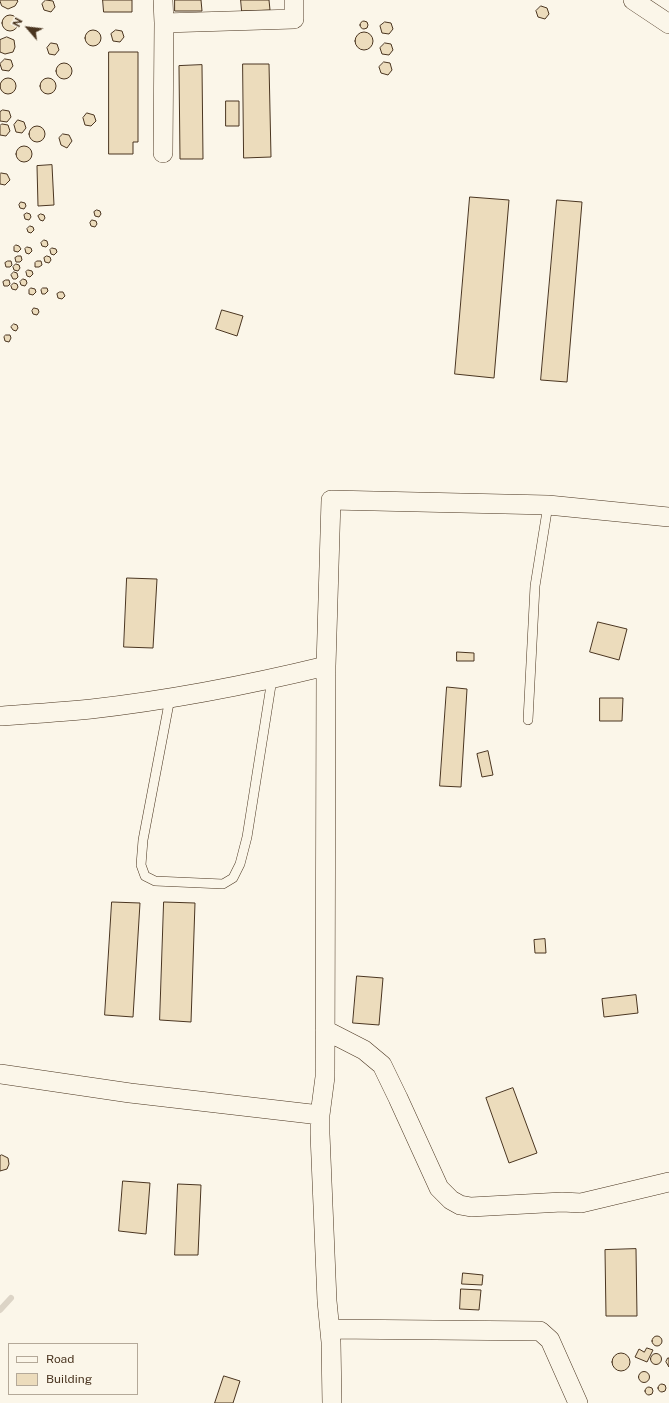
<!DOCTYPE html>
<style>
body{margin:0}
#map{position:relative;width:669px;height:1403px;overflow:hidden;background:#fbf6e9;font-family:"Public Sans",sans-serif}
canvas{display:block}
.legend{position:absolute;left:8px;top:1343px;width:130px;height:52px;box-sizing:border-box;background:#fbf6e9;border:1px solid #b4a999;margin:0;padding:5px 7px;list-style:none;font-size:12px;color:#4a3520}
.legend li{display:flex;align-items:center;gap:8px;height:20px}
.legend b{width:20px;border:1px solid #b4a999}
.north{position:absolute;left:8px;top:8px;width:40px;height:40px;-webkit-text-stroke:3px #fbf6e9;paint-order:stroke;rotate:298deg;font-size:11px;font-weight:700;line-height:16px;text-align:center;color:#4a3520}
.north::after{content:'';display:block;margin:auto;width:14px;height:18px;background:#4a3520;clip-path:polygon(50% 0,100% 100%,50% 72%,0 100%)}
</style>
<div id="map">
<canvas width="669" height="1403"></canvas>
<ul class="legend">
<li><b style="height:5px;background:#fbf6e9"></b>Road</li>
<li><b style="height:11px;background:#ecdcbc"></b>Building</li>
</ul>
<div class="north">N</div>
</div>
<script>
const g = document.querySelector('canvas').getContext('2d');
g.lineJoin = 'round';
function trace(path, color, width, dash) { g.strokeStyle = color; g.lineWidth = width; g.lineCap = dash ? 'butt' : 'round'; g.setLineDash(dash || []); g.stroke(path); }
function fill(path, color) { g.fillStyle = color; g.fill(path, 'evenodd'); }
const stream = new Path2D(`
 M0 1310 11 1298`);
const building = new Path2D(`
 M0 0H17L18 1 15 6 8 9 2 6Z
 M46 0 53 1 55 7 51 12 44 10 42 4Z
 M103 0H132V12H104Z
 M175 0H201L202 11H175Z
 M241 0H269L270 10 242 11Z
 M541 6 547 8 549 14 545 19 538 17 536 11Z
 M2 23a8 8 0 1 1 16 0a8 8 0 1 1-16 0Z
 M360 25a4 4 0 1 1 8 0a4 4 0 1 1-8 0Z
 M385 22 391 23 393 29 389 34 382 33 380 26Z
 M85 38a8 8 0 1 1 16 0a8 8 0 1 1-16 0Z
 M116 30 122 31 124 37 120 42 113 41 111 34Z
 M355 41a9 9 0 1 1 18 0a9 9 0 1 1-18 0Z
 M7 37 14 40 15 47 13 52 5 54 0 52V40Z
 M51 43 57 44 59 50 55 55 49 54 47 48Z
 M385 43 391 44 393 50 389 55 382 54 380 48Z
 M109 52H138V142H133V154H109Z
 M5 59 11 60 13 66 9 71 2 70 0 64Z
 M384 62 390 63 392 70 388 75 381 73 379 67Z
 M56 71a8 8 0 1 1 16 0a8 8 0 1 1-16 0Z
 M243 64H269L271 157 244 158Z
 M202 65 203 159H180L179 66Z
 M40 86a8 8 0 1 1 16 0a8 8 0 1 1-16 0Z
 M0 86a8 8 0 1 1 16 0a8 8 0 1 1-16 0Z
 M226 101H239V126H226Z
 M3 110 9 111 11 117 7 122 0 121V112Z
 M87 113 94 115 96 121 91 126 85 125 83 118Z
 M18 120 24 122 26 128 22 133 16 132 14 125Z
 M2 124 8 125 10 131 6 136 0 135V126Z
 M29 134a8 8 0 1 1 16 0a8 8 0 1 1-16 0Z
 M63 134 69 135 72 141 67 148 61 145 59 138Z
 M16 154a8 8 0 1 1 16 0a8 8 0 1 1-16 0Z
 M52 165 54 205 38 206 37 166Z
 M1 173 7 174 10 180 5 185 0 184V174Z
 M470 197 509 200 494 378 455 374Z
 M557 200 582 202 567 382 541 380Z
 M21 202 25 203 26 206 24 209 20 208 19 205Z
 M97 210 100 211 101 214 99 217 95 216 94 212Z
 M27 213 30 214 31 217 29 220 25 219 24 215Z
 M41 214 44 215 45 218 43 221 40 220 38 216Z
 M92 220 96 221 97 224 95 227 91 226 90 223Z
 M30 226 33 227 34 230 31 233 28 232 27 229Z
 M44 240 47 241 48 245 46 247 42 246 41 243Z
 M16 245 19 246 21 249 18 252 14 251V247Z
 M27 247 31 248 32 251 29 254 26 253 25 249Z
 M52 248 56 249 57 252 54 255 51 254 50 250Z
 M18 256H21L22 260 20 262H16L15 258Z
 M47 256 50 257 51 260 49 263 45 262 44 258Z
 M8 261H11L12 265 10 267H6L5 263Z
 M37 261H41L42 265 39 267H35V263Z
 M16 264 19 265 20 268 18 271 14 270 13 267Z
 M28 270 32 271 33 274 30 277 27 276 26 272Z
 M14 272 17 273 18 277 16 279H13L11 275Z
 M23 279 26 280 27 283 25 286 21 285 20 282Z
 M6 280H9L10 284 8 286H4L3 282Z
 M14 283 17 284 18 287 16 290 12 289 11 286Z
 M31 288 35 289 36 292 33 295 29 294V290Z
 M43 288H47L48 291 45 294H42L41 290Z
 M60 292H63L65 296 62 299 58 298 57 294Z
 M34 308 38 309 39 312 37 315 33 314 32 311Z
 M222 310 243 316 237 336 216 329Z
 M14 324 17 325 18 328 16 331 13 330 11 327Z
 M6 335H10L11 338 9 342 5 341 4 337Z
 M127 578 157 579 153 648 124 647Z
 M598 622 627 629 619 660 590 652Z
 M457 652 474 653V661H457Z
 M447 687 467 689 461 787 440 786Z
 M600 698H623L622 721H600Z
 M488 751 493 775 482 777 477 754Z
 M112 902 140 903 133 1017 105 1015Z
 M164 902 195 903 191 1022 160 1020Z
 M545 939 546 953H535L534 940Z
 M357 976 383 978 379 1025 353 1023Z
 M636 995 638 1013 604 1017 602 999Z
 M513 1088 537 1153 509 1163 486 1098Z
 M2 1155 8 1158 9 1164 7 1169 0 1171V1156Z
 M123 1181 150 1183 146 1234 119 1231Z
 M178 1184 201 1185 198 1255H175Z
 M636 1249 637 1316H606L605 1250Z
 M463 1273 483 1275 482 1285 462 1284Z
 M461 1289 481 1290 479 1310 460 1309Z
 M652 1341a5 5 0 1 1 10 0a5 5 0 1 1-10 0Z
 M647 1348 653 1350 647 1362 635 1357 639 1349 644 1352Z
 M612 1362a9 9 0 1 1 18 0a9 9 0 1 1-18 0Z
 M650.5 1359a5.5 5.5 0 1 1 11 0a5.5 5.5 0 1 1-11 0Z
 M668 1358H669V1367L666 1362Z
 M638.5 1377a5.5 5.5 0 1 1 11 0a5.5 5.5 0 1 1-11 0Z
 M224 1376 240 1381 233 1403H215Z
 M658 1388a4 4 0 1 1 8 0a4 4 0 1 1-8 0Z
 M645 1391a4 4 0 1 1 8 0a4 4 0 1 1-8 0Z`);
const lane = new Path2D(`
 M170 698 143 840 141 865 145 876 155 881 223 884 233 878 240 864 247 837 272 679
 M528 720 535 586 548 505`);
const street = new Path2D(`
 M163 0 164 23 163 153
 M633 0 669 24
 M164 23 294 19V0
 M326 666 325 1077 320 1115V1134L327 1301 331 1342 332 1403
 M0 716C30 714 61 712 91 709 170 700 248 685 326 666L331 500 548 505 669 517
 M325 1030 364 1050 382 1065 398 1098 439 1188 451 1200 460 1205 471 1207 562 1202 581 1203 669 1182
 M0 1074 130 1093 320 1115
 M330 1329 540 1331 550 1340 578 1403`);
trace(stream, '#dcd4c6', 6);
fill(building, '#ecdcbc');
trace(building, '#4a3520', 1);
trace(lane, '#4a3520', 10);
trace(street, '#4a3520', 20);
trace(lane, '#fbf6e9', 9);
trace(street, '#fbf6e9', 19);
</script>
